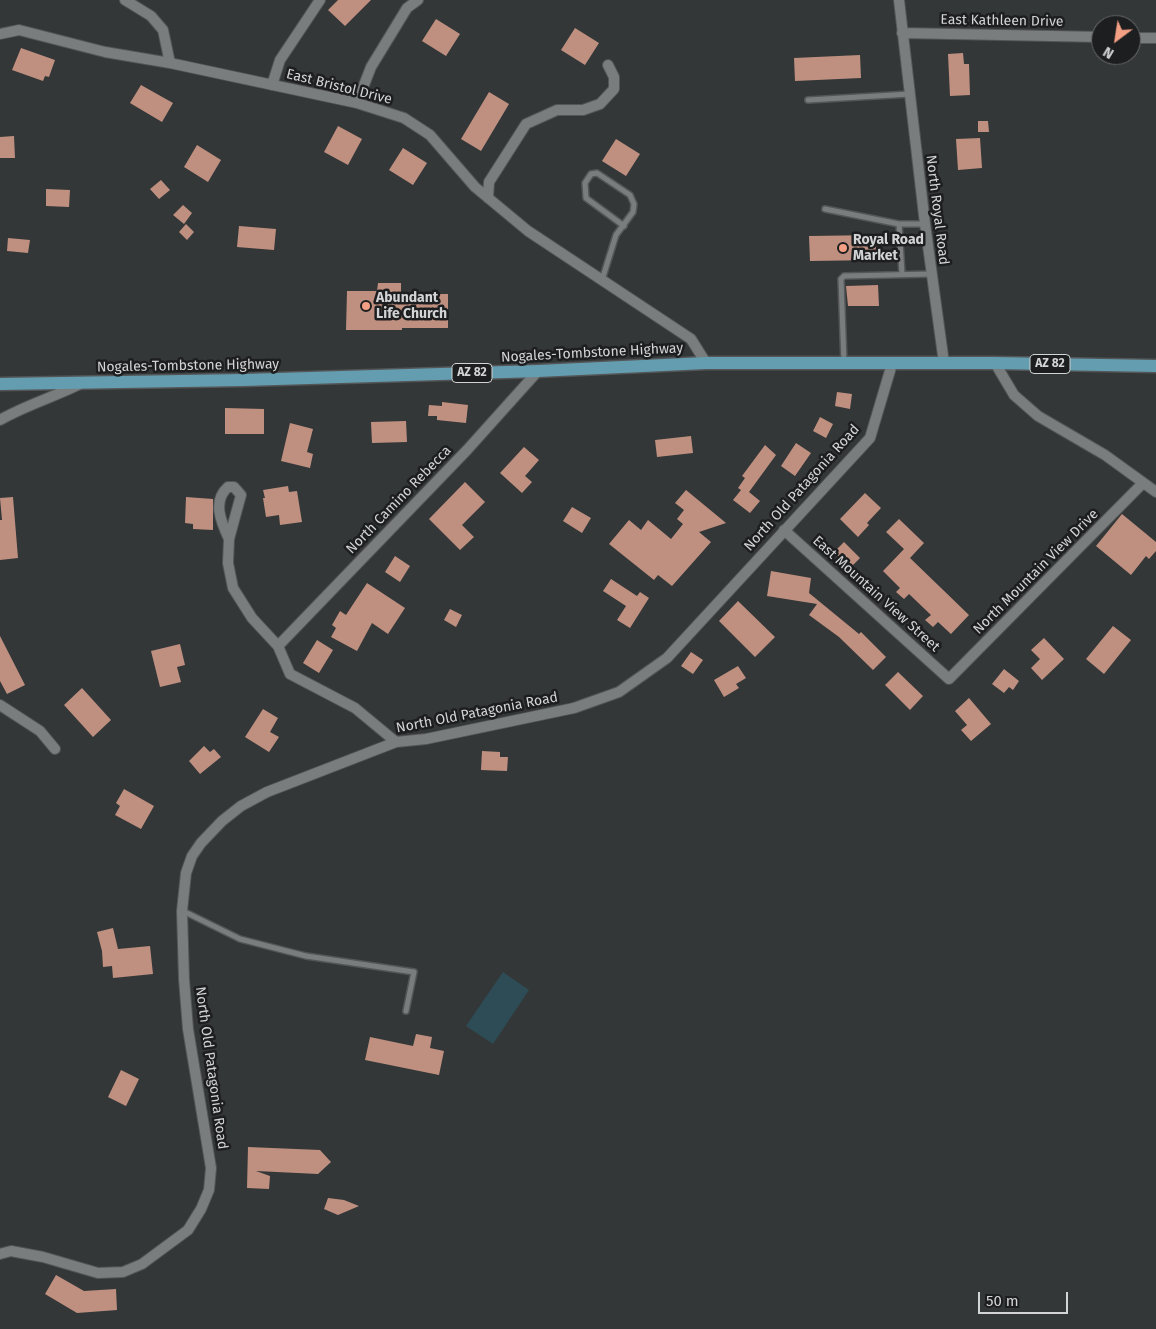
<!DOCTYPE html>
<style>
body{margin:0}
#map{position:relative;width:1156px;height:1329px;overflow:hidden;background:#343738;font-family:"Fira Sans",sans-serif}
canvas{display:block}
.north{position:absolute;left:1091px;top:15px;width:50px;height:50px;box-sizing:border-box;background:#1d1e1f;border:1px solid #666768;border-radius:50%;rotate:211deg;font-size:14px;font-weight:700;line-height:20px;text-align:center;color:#d3d4d5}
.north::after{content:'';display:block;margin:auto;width:18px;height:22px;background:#f39f83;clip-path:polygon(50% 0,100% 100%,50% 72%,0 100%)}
.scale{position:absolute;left:978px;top:1292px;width:90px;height:22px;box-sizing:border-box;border:2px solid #d3d4d5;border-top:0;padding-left:6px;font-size:15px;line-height:18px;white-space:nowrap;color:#d3d4d5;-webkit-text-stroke:4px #1d1e1f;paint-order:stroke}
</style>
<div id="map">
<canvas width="1156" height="1329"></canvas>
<div class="north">N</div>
<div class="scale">50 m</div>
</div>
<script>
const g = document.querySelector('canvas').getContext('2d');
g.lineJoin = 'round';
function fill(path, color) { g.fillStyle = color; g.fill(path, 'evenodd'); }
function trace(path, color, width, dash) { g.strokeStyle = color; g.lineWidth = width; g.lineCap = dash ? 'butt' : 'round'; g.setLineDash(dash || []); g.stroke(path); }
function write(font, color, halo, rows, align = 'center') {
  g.font = font + ' "Fira Sans",sans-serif'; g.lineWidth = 5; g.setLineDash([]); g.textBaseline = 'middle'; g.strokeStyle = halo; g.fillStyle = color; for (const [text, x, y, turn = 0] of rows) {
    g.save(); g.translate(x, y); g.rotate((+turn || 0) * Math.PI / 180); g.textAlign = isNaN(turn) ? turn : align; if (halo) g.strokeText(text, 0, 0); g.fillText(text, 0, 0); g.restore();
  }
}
const green = new Path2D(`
 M503 972 529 990 493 1044 466 1026Z`);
const building = new Path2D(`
 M338 0H371L345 26 328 10Z
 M436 19 460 34 446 56 422 41Z
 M575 28 599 43 585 65 561 50Z
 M21 48 55 60 49 77 45 76 43 81 12 70Z
 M963 53 964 64H969L970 95 950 96 948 54Z
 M860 55 861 78 795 81 794 58Z
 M141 85 173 103 162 122 130 103Z
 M489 92 509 104 481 151 461 139Z
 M978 121H988L989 132H978Z
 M338 126 362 139 348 165 324 152Z
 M14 136 15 158H0V137Z
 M980 138 982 168 958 170 956 139Z
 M616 139 640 154 626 176 602 161Z
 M197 145 221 160 208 182 184 167Z
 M403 148 427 163 413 185 389 170Z
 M161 180 170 190 159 199 150 189Z
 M46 189 70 190 69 207 46 206Z
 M183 205 192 213 184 224 173 215Z
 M186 224 194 232 187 240 179 232Z
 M239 226 276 229 274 250 237 247Z
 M876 235V260L810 261 809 236Z
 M8 238 30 240 28 253 7 251Z
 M378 283H401V294H448V328H402V330H346L347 291H377Z
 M878 285 879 306H848L846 286Z
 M837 392 852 394 850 409 835 406Z
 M442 402 468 405 466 423 437 420V416H428L429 405 442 406Z
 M225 408 264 409V434H225Z
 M820 417 833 424 826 438 813 431Z
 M406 421 407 442 372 443 371 422Z
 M290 423 313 429 307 452 313 454 310 468 281 461Z
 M691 436 693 453 657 457 655 440Z
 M796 443 811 453 795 476 781 466Z
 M765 445 776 455 749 492 760 501 750 513 733 500 741 490 738 488 745 478 742 476Z
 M524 447 539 460 525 476 532 482 522 493 500 473Z
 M465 482 485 502 462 525 474 537 460 550 429 519Z
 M288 486 289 492 297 491 302 522 280 525 279 515 266 517 263 498H265L263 490Z
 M686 490 726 523 699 532 711 542 672 586 658 575 654 580 609 544 629 520 641 530 648 520 671 539 683 524 677 519 684 510 675 503Z
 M865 493 881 508 867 523 869 525 858 537 840 519Z
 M13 497 18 558 0 560V520H2L0 498Z
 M186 497 213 499V530L193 529V524L185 523Z
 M572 507 591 518 582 533 563 521Z
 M1122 514 1156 542V551L1149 559 1146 556 1131 575 1096 546Z
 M899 519 924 543 910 558 969 615 951 634 938 622 933 627 925 620 931 615 909 594 904 599 896 592 900 588 883 571 904 549 886 532Z
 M844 542 860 558 850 568 834 552Z
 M395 556 410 566 400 582 385 572Z
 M771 571 811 578 809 593 859 634 861 632 886 657 873 670 839 637 809 615 817 604 767 596Z
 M611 579 637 596 640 592 649 598 630 628 617 620 626 606 603 591Z
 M367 583 405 608 388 634 372 623 357 651 331 637 336 628 332 625 340 611 346 615Z
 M738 601 775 637 755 657 719 621Z
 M450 609 462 615 456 627 444 620Z
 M1113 626 1131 640 1104 674 1086 659Z
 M0 636 25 685 7 694 0 681Z
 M1044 638 1064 659 1042 680 1031 668 1040 659 1031 650Z
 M317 640 333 650 319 673 303 663Z
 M180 644 185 665 177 667 181 682 160 687 151 651Z
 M691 652 703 660 693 674 681 666Z
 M738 666 746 678 736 684 739 688 724 697 714 680Z
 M1004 669 1019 681 1013 690 1009 687 1004 693 992 684Z
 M898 672 923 696 910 710 885 685Z
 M82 688 111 720 93 737 64 705Z
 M969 698 991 724 971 741 961 730 967 725 955 711Z
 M263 709 278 718 270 732 279 737 269 752 245 737Z
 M204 746 210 752 214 749 221 757 200 774 189 761Z
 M482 751 500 752V757H508L507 771 481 770Z
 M124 789 154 806 141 829 115 815 120 806 116 803Z
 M113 928 118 949 150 946 153 974 113 978 112 966 103 967 102 951 97 932Z
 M416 1034 432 1037 430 1048 444 1051 439 1075 365 1060 370 1037 413 1046Z
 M121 1070 139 1079 126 1106 108 1097Z
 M248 1147 320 1150 331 1162 318 1174 256 1171 270 1176 269 1189 247 1188Z
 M328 1198 344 1200 359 1206 338 1215 324 1209Z
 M56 1275 84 1291 116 1289 117 1310 77 1313 45 1294Z`);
const service = new Path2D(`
 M808 100 910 94
 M825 209 899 224H925
 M899 224 902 274
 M602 280 616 235 633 212 634 204 630 195 597 173 591 174 585 183 586 198 624 226
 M844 363 841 279 844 276 931 274
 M183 911 240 939 306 956 414 972 406 1011`);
const minor = new Path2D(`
 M125 0 151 16 163 30 170 63
 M899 0 925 224 944 363
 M902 33 1101 37
 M0 34 19 30 105 52 170 63 357 103 404 118 430 135 475 187 528 231 691 339 706 363
 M1131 38H1156
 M272 85 280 60 320 0
 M357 103 371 67 407 8 418 0
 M488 198 489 182 526 124 557 110H583L600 104 614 89V77L608 65
 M995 363 1014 395 1038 416 1105 455 1156 492
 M0 420C26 405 54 397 80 384
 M784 530 949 679 1143 483
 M229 539C221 522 212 501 228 487H234L241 495 229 539 228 563 233 588 252 618 278 646 290 674 355 708 396 742
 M278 646 467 450 538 371
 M0 705 40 731 55 749
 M0 1254 11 1251 43 1257 98 1273 123 1272 142 1264 188 1230 201 1209 209 1190 211 1168 188 1029 184 979 182 911 186 873 192 856 201 843 222 821 241 806 267 792 396 742 426 739 574 708 619 692 667 658 870 438 892 364`);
const primary = new Path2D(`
 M0 384 244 380 538 371 706 363H995L1156 366`);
const markers = [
 [843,248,5,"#f39f83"],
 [366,306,5,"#f39f83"]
];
const shields = [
 [1050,364,40],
 [472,373,40]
];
const shieldNames = [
 ["AZ 82",1050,364],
 ["AZ 82",472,373]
];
const streetNames = [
 ["East Kathleen Drive",1002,21,1],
 ["East Bristol Drive",339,87,14],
 ["North Royal Road",937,210,83],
 ["Nogales-Tombstone Highway",592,353,-3],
 ["Nogales-Tombstone Highway",188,366,-1],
 ["North Old Patagonia Road",802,488,-48],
 ["North Camino Rebecca",399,500,-46],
 ["North Mountain View Drive",1036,572,-45],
 ["East Mountain View Street",876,594,42],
 ["North Old Patagonia Road",477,713,-11],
 ["North Old Patagonia Road",211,1068,82]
];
const poiNames = [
 ["Royal Road",853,240],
 ["Market",853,256],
 ["Abundant",376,298],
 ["Life Church",376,314]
];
fill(green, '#2d4c56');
fill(building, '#bf9080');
trace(service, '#535556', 8);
trace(minor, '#535556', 12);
trace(primary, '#535556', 15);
trace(service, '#7a7d7e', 5);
trace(minor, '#7a7d7e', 10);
trace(primary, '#639daf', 12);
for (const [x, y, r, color] of markers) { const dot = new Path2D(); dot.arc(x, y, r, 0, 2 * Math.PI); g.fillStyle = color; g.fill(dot); trace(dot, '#1d1e1f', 2); }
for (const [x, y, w] of shields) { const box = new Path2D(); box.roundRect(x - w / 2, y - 9.5, w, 19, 4); g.fillStyle = '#1d1e1f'; g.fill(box); trace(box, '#d3d4d5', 1); }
write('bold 12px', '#d3d4d5', null, shieldNames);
write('14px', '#d3d4d5', '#1d1e1f', streetNames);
write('bold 14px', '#d3d4d5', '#1d1e1f', poiNames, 'left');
</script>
